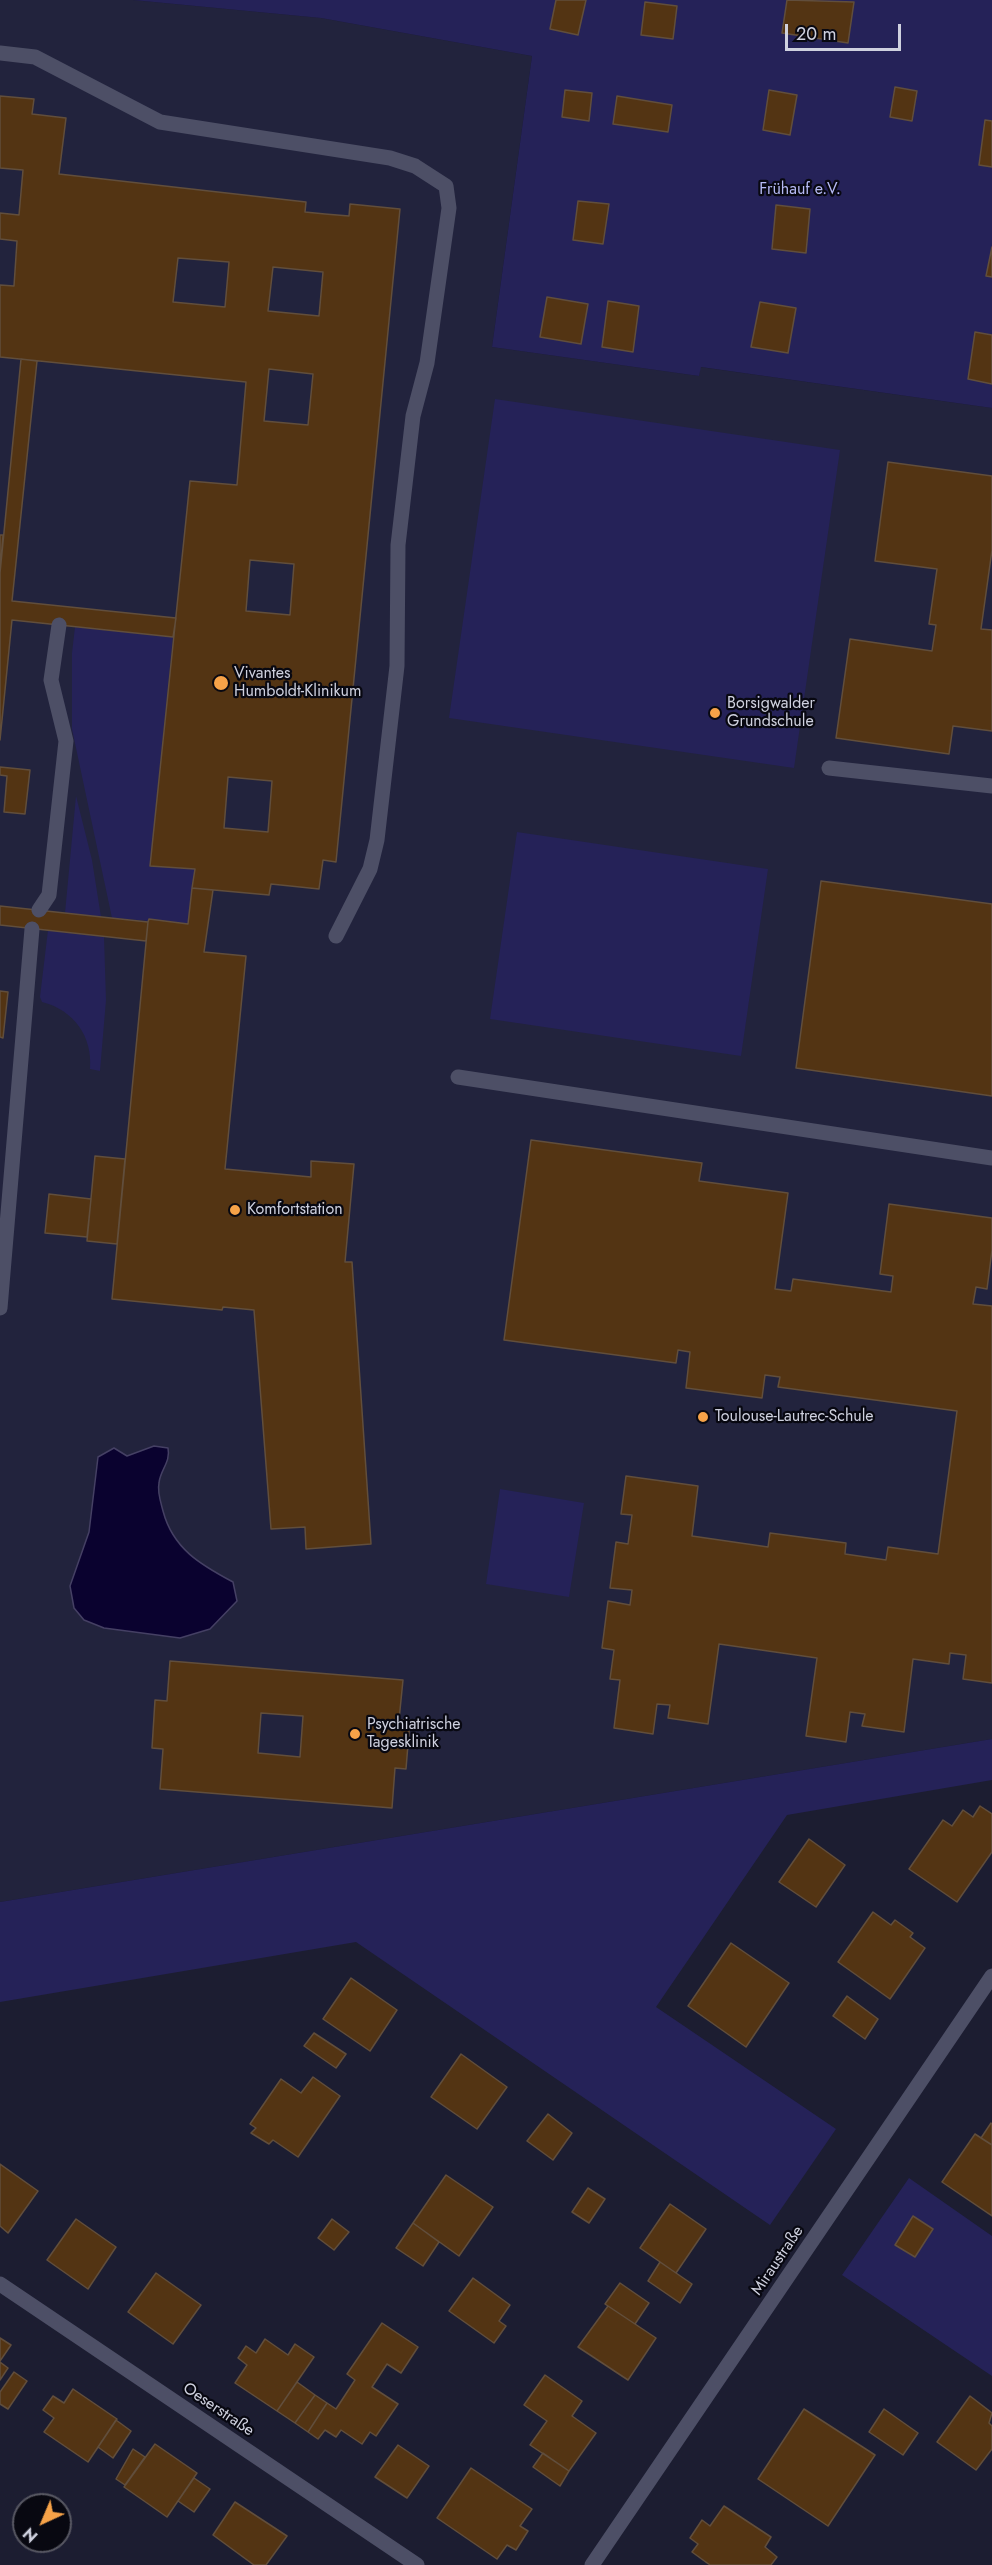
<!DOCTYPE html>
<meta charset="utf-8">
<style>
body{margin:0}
#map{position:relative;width:992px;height:2565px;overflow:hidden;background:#1c1d31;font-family:Jost,sans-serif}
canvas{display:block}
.north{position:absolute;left:12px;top:2493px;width:60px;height:60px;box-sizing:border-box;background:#080811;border:2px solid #585863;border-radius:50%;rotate:224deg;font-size:16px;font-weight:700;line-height:24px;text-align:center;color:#cfd1df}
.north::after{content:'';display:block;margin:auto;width:21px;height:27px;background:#f6a248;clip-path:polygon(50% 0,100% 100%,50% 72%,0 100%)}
.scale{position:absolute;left:785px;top:24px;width:116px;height:27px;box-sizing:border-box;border:3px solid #cfd1df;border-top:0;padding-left:8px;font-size:18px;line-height:21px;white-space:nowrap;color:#cfd1df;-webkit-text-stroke:4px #080811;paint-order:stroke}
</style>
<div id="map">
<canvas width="992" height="2565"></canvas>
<div class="north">N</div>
<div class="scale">20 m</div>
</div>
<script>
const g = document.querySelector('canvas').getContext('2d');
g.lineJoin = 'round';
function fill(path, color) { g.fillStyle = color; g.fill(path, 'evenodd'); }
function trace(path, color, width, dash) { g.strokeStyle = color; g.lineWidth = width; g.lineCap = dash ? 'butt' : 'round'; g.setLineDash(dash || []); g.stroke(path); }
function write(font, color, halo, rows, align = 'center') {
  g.font = font + ' Jost,sans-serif'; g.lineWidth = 4.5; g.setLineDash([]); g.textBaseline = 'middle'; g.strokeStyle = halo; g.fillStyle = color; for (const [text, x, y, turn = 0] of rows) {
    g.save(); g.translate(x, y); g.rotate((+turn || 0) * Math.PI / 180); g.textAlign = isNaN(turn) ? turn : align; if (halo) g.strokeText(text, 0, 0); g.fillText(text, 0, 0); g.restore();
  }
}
const built = new Path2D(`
 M0 0H133L321 18 532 56 492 347 699 376 700 367 992 408V1739L0 1902Z`);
const green = new Path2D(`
 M133 0H992V408L701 367 699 376 492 347 532 56 321 18Z
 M495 399 840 450 794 768 449 718Z
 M75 627 173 637 150 865 195 869 188 924 112 918 72 729V653Z
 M76 796 92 860 101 917 65 913Z
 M517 832 768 869 741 1056 490 1019Z
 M48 930 104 937 106 1000 100 1071 90 1069C93 1037 74 1010 42 1002L40 997Z
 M500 1489 584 1503 569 1597 486 1584Z
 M992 1739V1780L787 1815 656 2007 836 2129 770 2225 356 1942 0 2002V1902Z
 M909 2178 992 2236V2376L842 2275Z`);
const water = new Path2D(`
 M154 1446 168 1448C171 1462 160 1470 159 1483 157 1492 161 1503 163 1511 173 1549 201 1565 233 1582L237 1601 210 1629 180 1638 104 1628 84 1620 74 1608 70 1586 89 1532 98 1457 114 1448 127 1456Z`);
const building = new Path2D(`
 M556 0H586L578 35 550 29Z
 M787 0 854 2 848 43 782 33Z
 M645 2 677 6 673 39 641 35Z
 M895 87 917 91 912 121 890 117Z
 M565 90 592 93 589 121 562 117Z
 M769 90 797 95 790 135 763 130Z
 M0 96 34 99 32 114 66 118 59 174 306 202 305 212 325 214 349 216 350 204 400 209 336 862 323 860 319 889 271 884 269 895 192 888 195 869 150 866 190 481 237 485 246 382 0 357V285L14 286 17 241 0 239V213L19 215 23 170 0 168ZM178 258 229 262 225 307 173 302ZM273 267 323 272 319 316 268 311ZM269 369 313 374 308 425 264 421ZM250 560 294 564 290 615 246 611ZM228 777 272 781 268 832 224 828Z
 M617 96 672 105 668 132 613 124Z
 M985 120 992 121V167L979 165Z
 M578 201 609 204 603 244 573 240Z
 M776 205 810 209 806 253 772 249Z
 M992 247V277L986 276Z
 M547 297 588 304 581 344 540 337Z
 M608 301 639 306 633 352 602 347Z
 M760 302 796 308 788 353 751 347Z
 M975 332 992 335V384L968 379Z
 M21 359 37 361 12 601 176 618 173 637 12 620 0 740V573Z
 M888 462 992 476V550L981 629 992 630V731L953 726 949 754 836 738 850 639 932 651 936 625 929 624 937 569 875 561Z
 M0 535H3L0 573Z
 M0 767 30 770 25 814 4 812 7 776 0 775Z
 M821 881 992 904V1096L796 1068Z
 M192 888 213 890 204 952 246 956 225 1169 311 1177V1161L354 1164 345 1262H352L371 1544 306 1549 305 1527 271 1529 254 1310 223 1307 222 1310 112 1299 148 922 149 919 188 924Z
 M0 906 148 922 146 941 0 925Z
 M0 991 8 992 3 1038 0 1037Z
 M531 1140 702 1163 699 1181 788 1193 775 1289 791 1291 793 1279 891 1292 893 1276 880 1274 889 1204 992 1218V1250L987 1289 976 1287 973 1304 992 1306V1683L963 1679 966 1655 950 1653 949 1664 913 1659 904 1732 862 1726 865 1714 850 1712 846 1742 806 1736 817 1658 719 1644 708 1724 668 1718 670 1705 657 1704 653 1734 614 1728 620 1680 610 1679 614 1650 602 1648 608 1601 630 1605 632 1590 610 1588 616 1542 628 1544 632 1515 621 1514 626 1476 698 1486 692 1536 768 1547 770 1533 846 1543 845 1554 886 1560 888 1547 938 1554 957 1411 778 1387 780 1377 765 1375 762 1398 686 1388 690 1352 678 1350 676 1363 504 1340Z
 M95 1156 125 1159 117 1244 87 1241Z
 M49 1194 91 1199 87 1237 45 1233Z
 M170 1661 403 1680 399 1720H410L406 1769 395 1768 392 1808 160 1789 163 1749 152 1748 155 1700 167 1701ZM261 1713 303 1716 300 1757 258 1753Z
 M980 1806 992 1814V1852L957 1902 909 1869 943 1820 952 1826 963 1810 973 1817Z
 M809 1839 845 1865 816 1907 779 1882Z
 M873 1912 891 1925 895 1920 913 1933 910 1937 925 1948 890 1999 838 1962Z
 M731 1943 789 1983 746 2047 688 2006Z
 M351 1978 397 2010 370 2051 323 2019Z
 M847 1996 878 2019 865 2039 833 2016Z
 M314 2033 346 2054 336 2068 304 2046Z
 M461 2054 507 2087 477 2129 431 2097Z
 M313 2077 340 2096 298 2157 273 2140 269 2144 251 2133 256 2128 250 2124 281 2079 301 2093Z
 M548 2114 572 2133 553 2160 527 2141Z
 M991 2123 992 2124V2145L981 2138Z
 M975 2134 992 2145V2216L942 2182Z
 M0 2164 38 2191 8 2233 0 2226Z
 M446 2175 493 2207 459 2256 413 2223Z
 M588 2188 605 2199 589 2223 572 2212Z
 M670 2204 706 2229 676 2273 640 2248Z
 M913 2216 933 2229 915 2257 895 2245Z
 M76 2219 116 2247 88 2289 47 2260Z
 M332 2219 349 2232 334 2250 318 2238Z
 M413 2223 439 2242 423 2266 396 2248Z
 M660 2262 692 2284 680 2303 648 2281Z
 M156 2273 201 2305 173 2344 128 2312Z
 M473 2278 510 2305 499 2321 506 2326 494 2343 449 2311Z
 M620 2283 649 2303 635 2324 605 2304Z
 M608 2306 656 2338 628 2380 578 2347Z
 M382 2323 418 2347 401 2373 387 2364 372 2387 398 2404 376 2436 370 2432 362 2444 341 2430 336 2437 325 2430 318 2439 308 2432 327 2403 336 2409 355 2380 347 2374Z
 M0 2338 11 2345 0 2361Z
 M265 2339 288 2355 295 2344 314 2357 277 2411 235 2383 247 2365 238 2358 246 2346 256 2353Z
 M0 2362 8 2368 0 2380Z
 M14 2372 27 2381 8 2409 0 2404V2392Z
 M545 2375 582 2401 572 2416 596 2433 569 2471 530 2445 547 2421 524 2405Z
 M297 2382 315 2395 295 2423 277 2411Z
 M73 2389 117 2419 88 2462 44 2432 54 2418 43 2410 53 2396 64 2403Z
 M315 2395 327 2403 308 2432 295 2423Z
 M970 2396 992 2413 989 2423 992 2426V2449L976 2470 937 2442Z
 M804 2409 875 2455 828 2526 758 2479Z
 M884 2409 918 2433 903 2455 869 2432Z
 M116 2420 131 2431 113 2458 98 2447Z
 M155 2444 197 2473 167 2517 124 2487Z
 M398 2445 429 2466 407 2498 375 2477Z
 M133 2449 145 2457 125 2485 116 2479Z
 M543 2453 569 2471 560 2486 533 2467Z
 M471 2468 532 2509 520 2526 528 2531 516 2550 507 2545 497 2559 437 2518Z
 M194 2478 210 2489 194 2512 178 2501Z
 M235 2502 287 2536 266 2565H254L213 2535Z
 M724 2506 771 2537 765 2547 777 2557 771 2565H710L692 2552 698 2544 690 2538 702 2520 710 2526Z`);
const lane = new Path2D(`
 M0 53 35 57 160 122 390 158 415 166 446 186 449 208 427 363 413 416 398 545 397 666 377 840 370 869 336 936
 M829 768 992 786
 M39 910 49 895 66 741 51 680 59 625
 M458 1077 992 1158
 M0 1308 32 929`);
const street = new Path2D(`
 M0 2284 417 2565
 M592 2565 992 1976`);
const markers = [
 [221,683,8,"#f6a248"],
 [715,713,6,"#f6a248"],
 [235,1210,6,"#f6a248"],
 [703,1417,6,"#f6a248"],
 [355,1734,6,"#f6a248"]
];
const parkNames = [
 ["Frühauf e.V.",800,190]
];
const poiNames = [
 ["Vivantes",234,674],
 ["Humboldt-Klinikum",234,692],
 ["Borsigwalder",727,704],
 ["Grundschule",727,722],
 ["Komfortstation",247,1210],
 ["Toulouse-Lautrec-Schule",715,1417],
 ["Psychiatrische",367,1725],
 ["Tagesklinik",367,1743]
];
const streetNames = [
 ["Miraustraße",778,2261,-56],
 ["Oeserstraße",218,2410,34]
];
fill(built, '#22233d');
fill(green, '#252258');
fill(water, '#0a022f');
trace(water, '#454064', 1.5);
fill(building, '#533413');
trace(building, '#614e3c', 1.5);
trace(lane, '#4d4f66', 15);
trace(street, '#4d4f66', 15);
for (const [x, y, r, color] of markers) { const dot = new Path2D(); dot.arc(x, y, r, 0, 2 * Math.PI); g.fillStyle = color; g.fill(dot); trace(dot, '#080811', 2); }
write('16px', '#b6baf4', '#080811', parkNames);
write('16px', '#cfd1df', '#080811', poiNames, 'left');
write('16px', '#cfd1df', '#080811', streetNames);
</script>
